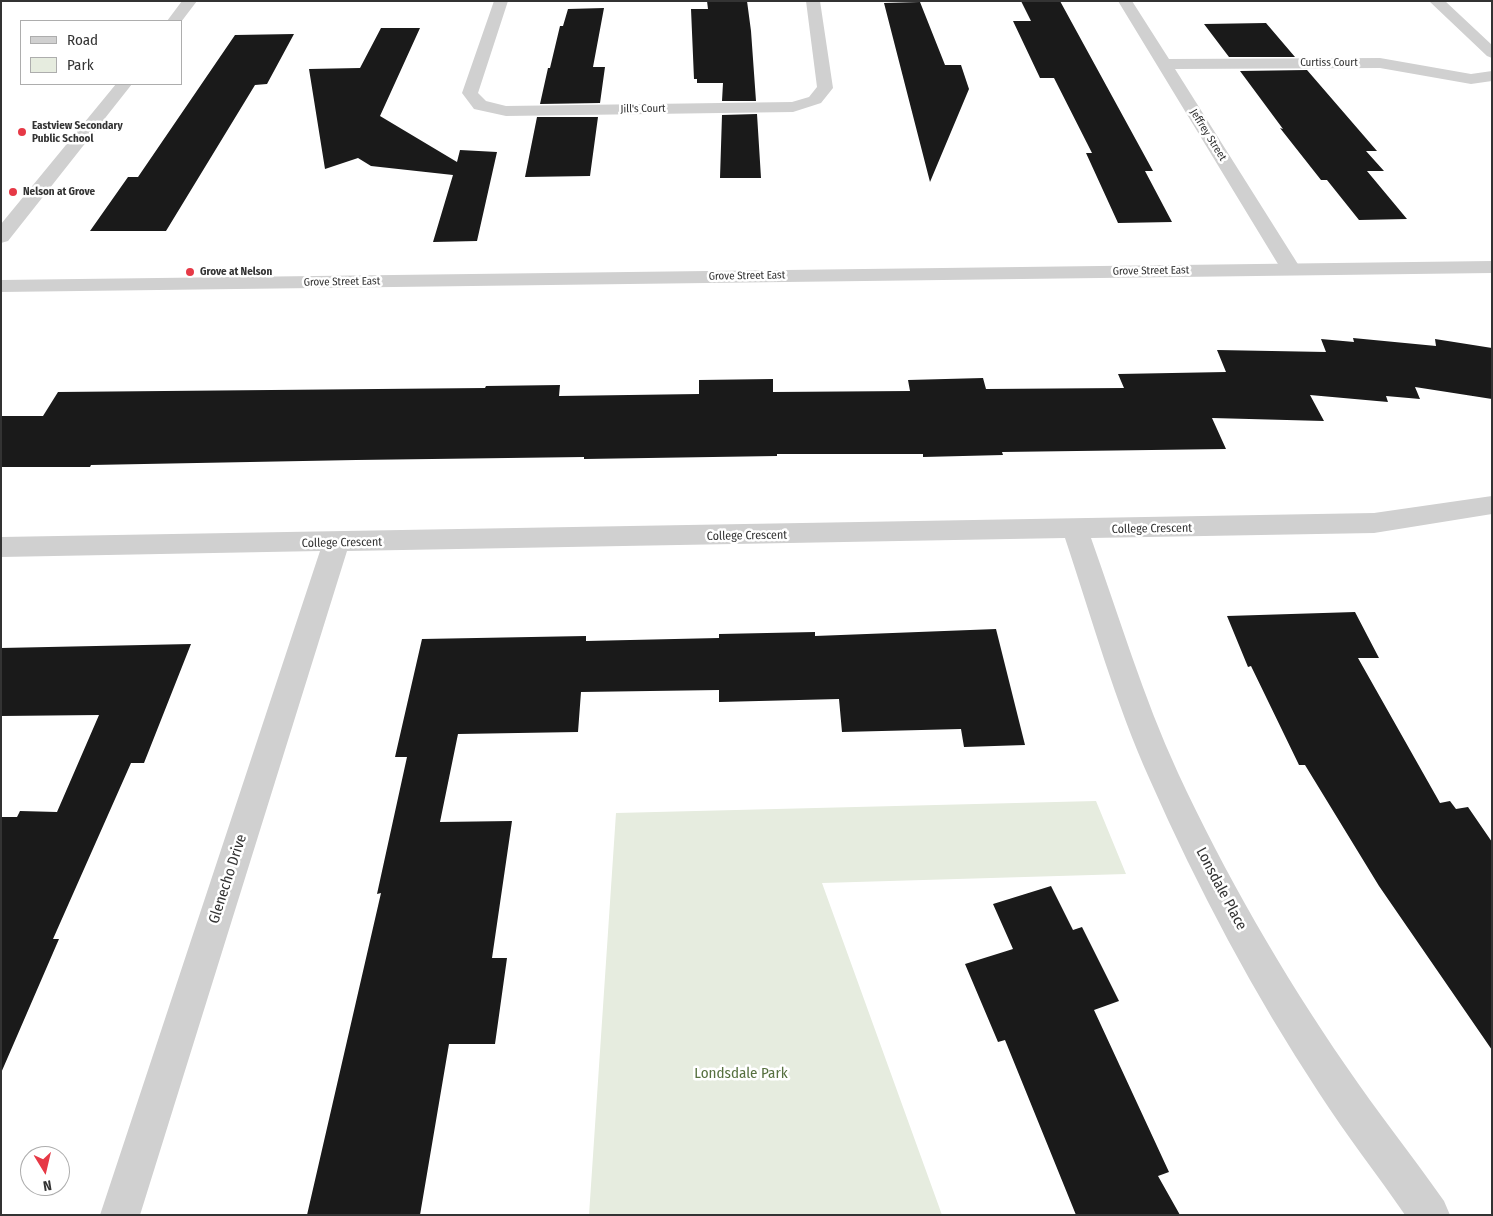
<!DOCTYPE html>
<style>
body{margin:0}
#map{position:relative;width:1493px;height:1216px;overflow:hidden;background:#fff;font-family:"Fira Sans Condensed",sans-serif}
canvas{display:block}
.frame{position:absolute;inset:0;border:2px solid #333;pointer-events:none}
.legend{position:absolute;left:20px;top:20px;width:162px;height:65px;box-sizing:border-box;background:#fff;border:1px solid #adadad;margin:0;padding:6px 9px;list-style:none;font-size:15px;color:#333}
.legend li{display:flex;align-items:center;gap:10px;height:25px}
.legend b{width:25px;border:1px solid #adadad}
.north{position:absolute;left:20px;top:1146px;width:50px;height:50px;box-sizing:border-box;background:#fff;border:1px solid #adadad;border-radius:50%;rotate:171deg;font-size:14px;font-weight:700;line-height:20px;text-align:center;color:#333}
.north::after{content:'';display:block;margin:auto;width:18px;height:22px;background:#e63946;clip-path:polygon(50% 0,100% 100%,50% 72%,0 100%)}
</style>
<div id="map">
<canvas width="1493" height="1216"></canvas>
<div class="frame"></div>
<ul class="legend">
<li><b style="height:6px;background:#d0d0d0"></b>Road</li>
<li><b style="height:14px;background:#e6ecdf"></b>Park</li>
</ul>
<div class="north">N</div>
</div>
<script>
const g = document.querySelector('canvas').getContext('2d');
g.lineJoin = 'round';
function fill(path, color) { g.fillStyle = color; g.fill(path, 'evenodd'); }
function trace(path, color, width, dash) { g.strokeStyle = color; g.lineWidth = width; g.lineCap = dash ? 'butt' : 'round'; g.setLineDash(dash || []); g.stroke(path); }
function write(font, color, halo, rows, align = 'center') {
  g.font = font + ' "Fira Sans Condensed",sans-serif'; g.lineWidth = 5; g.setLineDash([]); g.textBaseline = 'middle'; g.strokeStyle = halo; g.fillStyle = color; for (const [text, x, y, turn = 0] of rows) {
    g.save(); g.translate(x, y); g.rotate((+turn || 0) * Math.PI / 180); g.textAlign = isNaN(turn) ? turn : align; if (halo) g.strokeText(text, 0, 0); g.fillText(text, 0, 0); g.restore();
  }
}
const green = new Path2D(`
 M1096 801 1126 874 822 883 942 1215H589L616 813Z`);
const building = new Path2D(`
 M707 1H747L751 31 756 101H722L723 83H697V79H694L691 9H708Z
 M1021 1H1060L1153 171H1145L1172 222 1118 223 1086 153H1092L1054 78H1040L1013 21H1031Z
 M920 2 945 65H961L969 89 930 182 884 3Z
 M604 8 593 67H605L600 103 540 104 548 68H550L560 26H563L568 9Z
 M1266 23 1295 57H1229L1204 24Z
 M381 28H420L380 116 457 162 460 150 497 152 477 241 433 242 453 175 371 166 358 158 325 169 309 69 360 68Z
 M294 34 267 84 255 85 166 231H90L128 177H138L235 35Z
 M1307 70 1377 151H1366L1384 171H1367L1407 219 1359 220 1327 180H1321L1280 128 1283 129 1240 71Z
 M757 114 761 178H720L722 115Z
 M537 117H598L590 176 525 177Z
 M1353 338 1436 346 1435 339 1492 348V399L1415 387 1420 399 1386 396 1388 402 1310 395 1324 421 1212 418 1226 449 1002 452 1003 455 923 457V454H777V456L584 459V457L356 460 91 465 90 467H1V416H43L58 392 485 388 486 386 560 385 559 396 699 394V380L773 379V392L910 391 908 380 983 378 986 389 1124 388 1118 374 1226 372 1217 350 1326 352 1321 339 1354 342Z
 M1355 612 1379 658H1358L1440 803 1450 801 1456 809 1468 807 1492 842V1050L1379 886 1305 765H1299L1251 666 1248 667 1227 616Z
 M996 629 1025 745 964 747 961 729 842 732 839 699 719 702V690L581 692 578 732 458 734 440 822 512 821 492 958H507L495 1044H449L420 1215H307L381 893 377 894 407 757H395L422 639 586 636V641L719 638V634L815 632V636Z
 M191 644 144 763H131L53 939H59L1 1073V817H17L20 811 57 812 99 715 1 716V648Z
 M1051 886 1073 930 1082 927 1119 1001 1094 1010 1169 1172 1158 1176 1180 1215H1076L1005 1040 998 1042 965 964 1013 949 993 904Z`);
const minor = new Path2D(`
 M182 1H197L181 22 167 21Z
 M494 1H508L478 93 486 101 506 106 792 102 809 97 817 87 806 1H820L833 88 821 103 793 112 506 116 474 109 462 93Z
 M1118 1H1132L1169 59 1380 58 1471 74 1492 71V81L1471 84 1380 68 1175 69 1301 269 1298 273 1291 275 1284 273 1281 269Z
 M1429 1H1445L1492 45V58L1487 56Z
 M116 84H132L8 241 1 243V224Z
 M1492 496V514L1374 533 1091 538C1119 616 1143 697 1178 773 1225 874 1282 973 1346 1066 1377 1112 1412 1155 1444 1201L1450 1215H1405C1377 1174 1346 1135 1319 1093 1254 994 1198 889 1150 780 1115 702 1092 619 1065 538L347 551 140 1215H100L320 551 1 557V537L1374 513Z`);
const tertiary = new Path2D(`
 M1492 261V273L1 292V280Z`);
const markers = [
 [22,132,5,"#e63946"],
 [13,192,5,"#e63946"],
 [190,272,5,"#e63946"]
];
const farStreetnames = [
 ["Curtiss Court",1329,63],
 ["Jill's Court",643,109,-1],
 ["Jeffrey Street",1208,135,58],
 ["Grove Street East",1151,271,-1],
 ["Grove Street East",747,276,-1],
 ["Grove Street East",342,282,-1]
];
const farPoinames = [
 ["Eastview Secondary",32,126],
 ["Public School",32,139],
 ["Nelson at Grove",23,192],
 ["Grove at Nelson",200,272]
];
const streetNames = [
 ["College Crescent",1152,529,-1],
 ["College Crescent",747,536,-1],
 ["College Crescent",342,543,-1]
];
const nearStreetnames = [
 ["Glenecho Drive",228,879,-72],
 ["Lonsdale Place",1221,889,62]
];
const nearParknames = [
 ["Londsdale Park",741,1074]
];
fill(green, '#e6ecdf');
fill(building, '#1a1a1a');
fill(minor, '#d0d0d0');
fill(tertiary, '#d0d0d0');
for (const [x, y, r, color] of markers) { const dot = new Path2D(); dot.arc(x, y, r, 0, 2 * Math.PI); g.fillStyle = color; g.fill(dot); trace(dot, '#fff', 2); }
write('11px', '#333', '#fff', farStreetnames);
write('bold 11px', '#333', '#fff', farPoinames, 'left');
write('12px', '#333', '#fff', streetNames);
write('15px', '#333', '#fff', nearStreetnames);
write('15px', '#56703f', '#fff', nearParknames);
</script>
